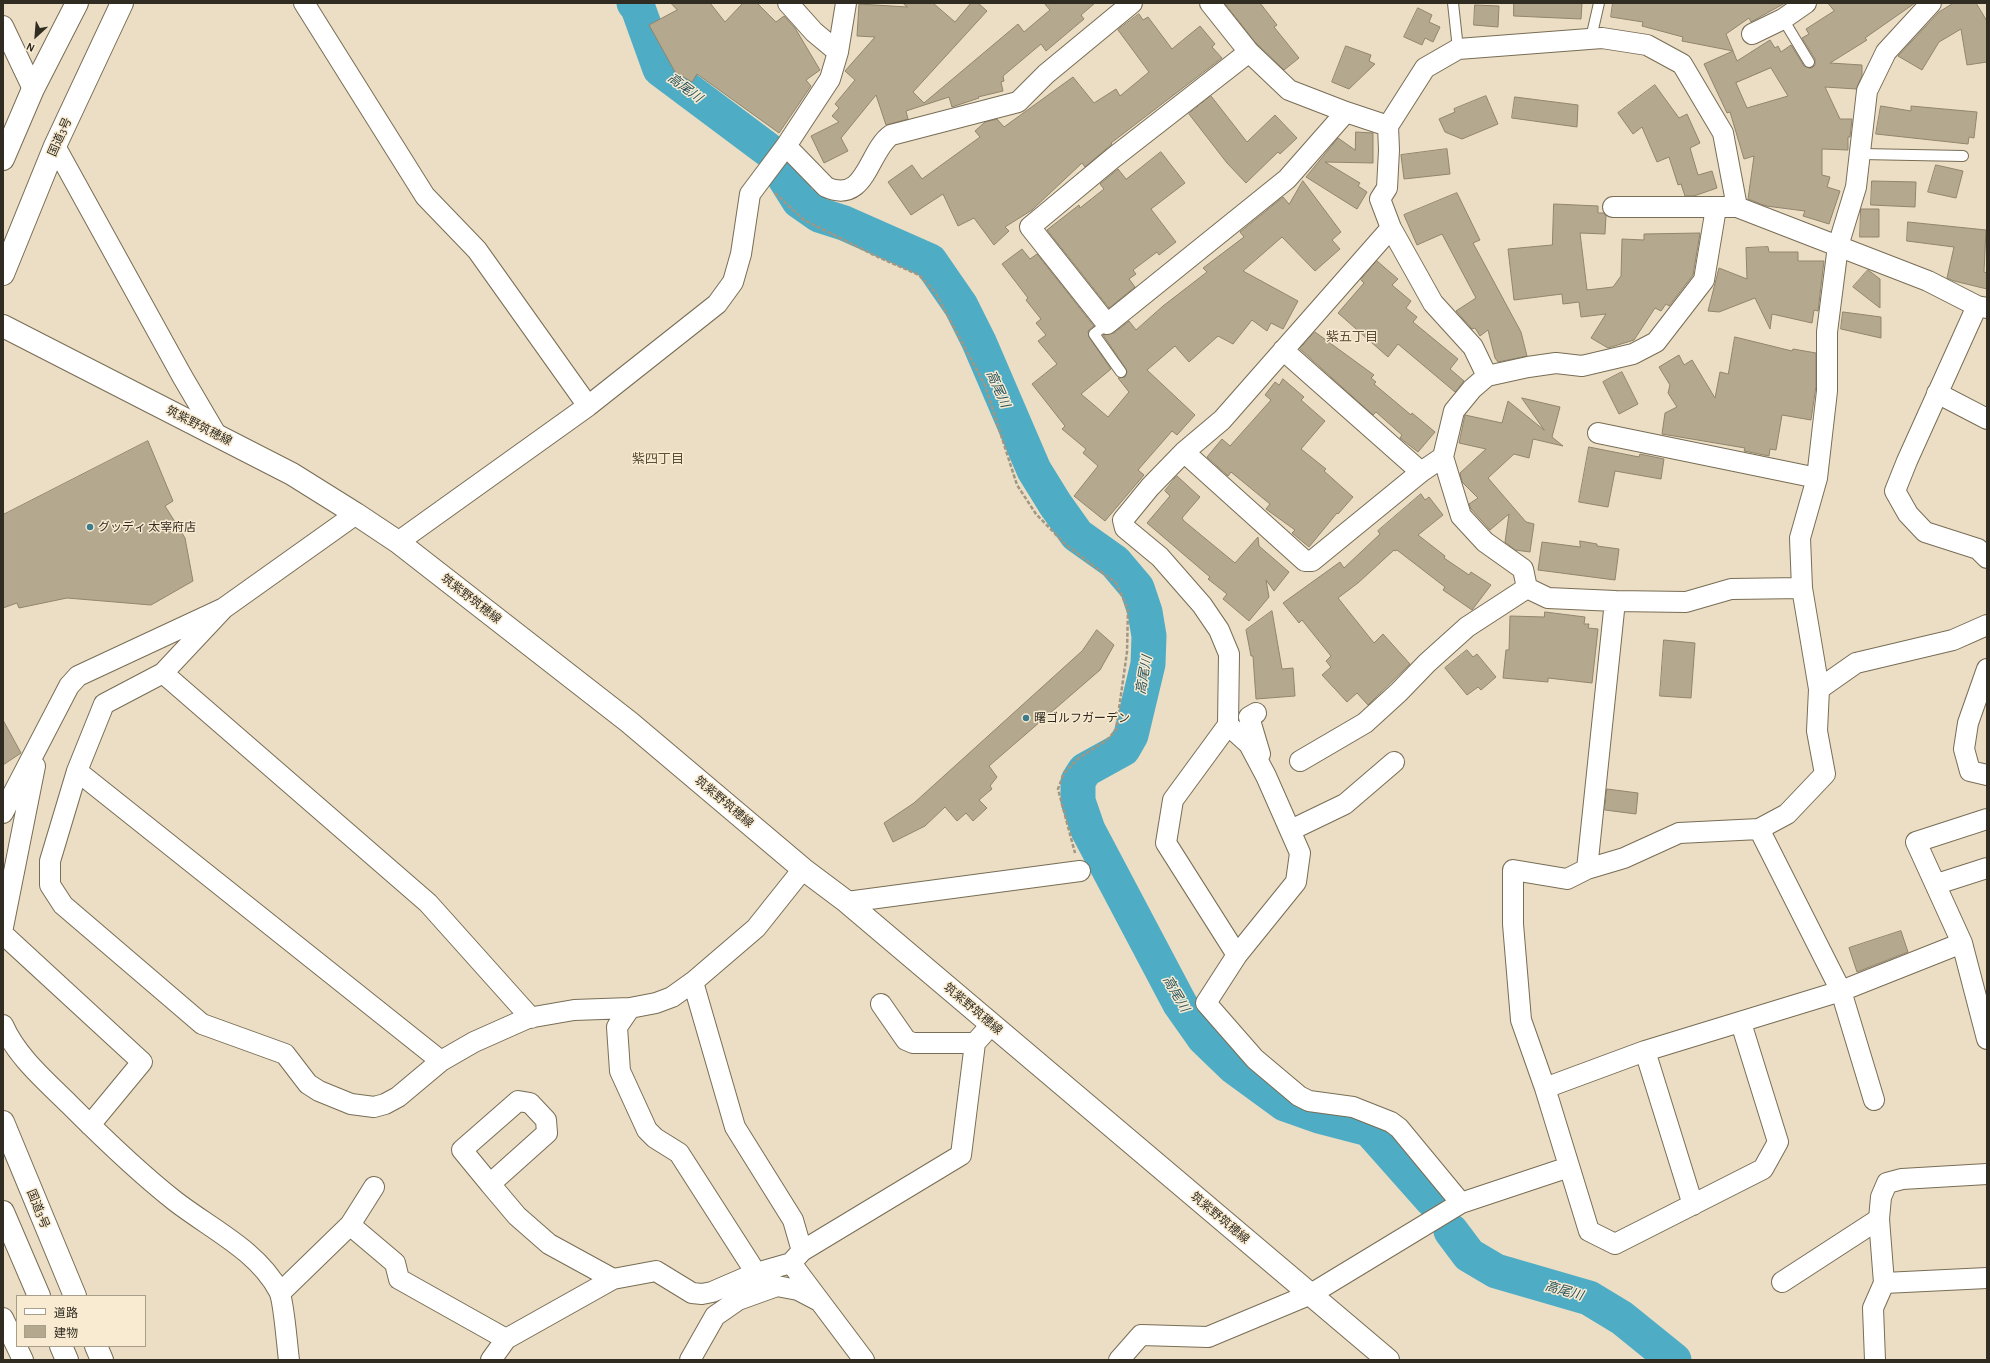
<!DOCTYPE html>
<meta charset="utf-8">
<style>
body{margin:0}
#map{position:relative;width:1990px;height:1363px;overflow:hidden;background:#ebdec4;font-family:"Alegreya Sans","Noto Sans JP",sans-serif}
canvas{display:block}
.frame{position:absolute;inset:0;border:4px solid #312c22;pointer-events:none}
.legend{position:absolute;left:16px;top:1295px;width:130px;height:52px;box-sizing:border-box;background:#f8ebd1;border:1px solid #a89f8b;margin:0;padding:5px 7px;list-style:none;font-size:12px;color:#312c22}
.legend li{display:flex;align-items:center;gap:8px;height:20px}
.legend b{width:20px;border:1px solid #a89f8b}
.north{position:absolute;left:16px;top:16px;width:40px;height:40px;-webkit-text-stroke:3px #f8ebd1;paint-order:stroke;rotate:206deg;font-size:11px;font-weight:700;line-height:16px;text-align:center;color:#312c22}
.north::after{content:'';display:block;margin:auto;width:14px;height:18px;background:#312c22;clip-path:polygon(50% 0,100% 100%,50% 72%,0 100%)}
</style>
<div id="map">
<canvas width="1990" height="1363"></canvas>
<div class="frame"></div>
<ul class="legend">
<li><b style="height:5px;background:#fff"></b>道路</li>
<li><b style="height:11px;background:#b4a88f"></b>建物</li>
</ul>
<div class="north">N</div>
</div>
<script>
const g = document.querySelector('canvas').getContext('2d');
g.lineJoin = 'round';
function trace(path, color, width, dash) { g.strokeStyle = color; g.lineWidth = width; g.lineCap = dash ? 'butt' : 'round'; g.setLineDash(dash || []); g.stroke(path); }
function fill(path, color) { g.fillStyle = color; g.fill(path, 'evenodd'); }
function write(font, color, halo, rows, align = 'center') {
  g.font = font + ' "Alegreya Sans","Noto Sans JP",sans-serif'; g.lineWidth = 3; g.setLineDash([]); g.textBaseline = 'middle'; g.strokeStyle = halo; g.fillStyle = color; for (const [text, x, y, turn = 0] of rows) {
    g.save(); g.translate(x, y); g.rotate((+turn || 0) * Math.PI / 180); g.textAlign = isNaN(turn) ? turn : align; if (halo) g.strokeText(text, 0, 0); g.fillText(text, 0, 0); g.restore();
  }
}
const river = new Path2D(`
 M634 3 638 8 660 69 767 149
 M779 169 799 201 819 215 844 223 930 261 961 306 979 342 1034 470 1055 504 1077 535 1115 562 1137 588 1145 612 1149 636 1148 664 1131 735 1123 749 1085 770 1078 781V801L1088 830 1180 1004 1204 1038 1233 1066 1285 1104 1319 1116 1369 1129 1432 1200
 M1451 1231 1469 1255 1496 1271 1589 1298 1622 1318 1674 1360`);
const building = new Path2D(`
 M671 3H710L725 22 743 3H757L776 22 784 16 795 28 820 70 806 80 811 86 779 133 697 74 692 82 675 72 649 25 677 10Z
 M903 3H933L955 22 971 3H978L987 11 913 92 924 103 1018 24 1024 32 1050 10 1044 3H1095L1081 15 1084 19 1046 51 1041 44 1003 76 1004 81 1001 82 1003 91 978 97 979 98 952 107 949 97 906 111 908 119 886 125 876 95 841 138 848 151 824 163 811 136 839 122 832 116 839 108 835 104 855 80 845 71 875 37 857 36 859 4 907 7Z
 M1225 3H1260L1277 25 1274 27 1299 58 1284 70 1255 42Z
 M1514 3H1582L1581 19 1514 16Z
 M1613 3H1785L1751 22 1749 18 1726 34 1733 51 1682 41 1683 37 1642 26 1643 22 1611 17Z
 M1828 3H1915L1865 38 1867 40 1830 63 1862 65V76L1856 89 1825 87 1840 119H1852L1850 137H1848V150L1822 149V175L1830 177 1827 187 1840 191 1829 224 1803 216 1805 211 1766 206 1748 199 1754 156 1744 159 1730 112 1727 113 1704 64 1733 51 1737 61 1770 40 1775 48 1778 46 1781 52 1791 45 1804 66 1809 68H1812L1815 65V59L1802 38 1809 34 1806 29 1834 11ZM1771 68 1788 96 1747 108 1736 83Z
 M1954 3H1976L1987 21V62L1967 65 1961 29 1939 42 1922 70 1898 56 1939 12Z
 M1475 5 1499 6 1498 27 1474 25Z
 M1418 8 1432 15 1429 22 1440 27 1433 42 1425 38 1422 45 1404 37Z
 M1139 14 1143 20 1148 17 1172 49 1200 26 1215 44 1212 47 1222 58 1111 143 1112 144 1085 167 1082 163 1032 210 1005 227 1009 231 994 245 974 218 958 226 943 194 911 215 888 182 912 165 922 179 980 137 975 131 985 122 997 119 1004 127 1073 77 1094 103 1116 89 1120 96 1149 72 1118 30Z
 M1346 46 1371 55 1369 61 1375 64 1349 89 1332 82Z
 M1655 85 1679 118 1687 114 1700 143 1690 148 1698 175 1712 171 1717 188 1694 196H1685L1681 184 1678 185 1669 157 1657 162 1642 127 1633 134 1618 113Z
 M1211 96 1247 142 1275 115 1297 138 1280 154 1278 152 1246 183 1227 163 1189 114Z
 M1486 96 1498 124 1462 139 1445 132 1439 119 1455 112 1454 109Z
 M1515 97 1578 105 1577 127 1512 118Z
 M1881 106 1911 111V106L1977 112 1974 138 1969 137 1968 144 1876 134Z
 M1356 132 1373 133V163L1325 162 1360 183 1358 186 1367 192 1357 209 1306 177 1338 138 1355 150Z
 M1447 149 1450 174 1404 179 1401 155Z
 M1161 152 1185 183 1151 209 1176 242 1159 255 1157 252 1133 270 1136 274 1129 279 1135 287 1109 308 1047 230 1079 205 1080 208 1104 189 1100 184 1118 169 1126 179Z
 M1936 165 1963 171 1956 198 1928 192Z
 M1303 181 1341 232 1332 240 1340 249 1315 271 1282 237 1243 271 1298 301 1283 329 1271 323 1267 331 1252 320 1233 344 1218 336 1189 362 1175 346 1147 370 1195 415 1177 435 1172 431 1138 470 1144 475 1105 521 1074 496 1098 466 1083 453 1086 449 1062 429 1065 426 1032 384 1057 364 1038 341 1046 335 1036 323 1041 319 1026 300 1028 298 1002 264 1022 249 1030 259 1037 254 1094 326 1088 331 1089 337 1111 369 1081 394 1108 417 1129 392 1118 378 1125 377 1127 372 1126 369 1103 335 1114 333 1129 321 1136 330 1163 306 1207 272 1203 268 1244 237 1240 232 1251 223 1283 197 1289 204Z
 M1872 181 1916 182 1915 207 1871 205Z
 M1457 193 1480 240 1473 243 1521 332 1527 356 1498 362 1495 358 1488 330 1480 336 1475 328 1472 329 1456 311 1476 298 1442 234 1417 245 1404 215Z
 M1554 204 1598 206V213H1604L1606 216 1605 234 1580 233 1587 290 1613 287 1621 276 1622 239 1644 240V234L1700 233 1693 275 1669 306 1666 304 1661 311 1655 308 1634 340 1608 348 1591 338 1606 314 1581 317 1579 302 1563 304 1562 294 1514 300 1508 249 1552 245Z
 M1861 209H1879V237H1860Z
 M1908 222 1986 230 1984 272 1987 273V289L1954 281 1947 278 1954 247 1907 241Z
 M1768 247 1769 252H1798V261H1824L1818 311 1814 310 1812 323 1772 314 1770 329 1755 298 1719 312 1708 311 1719 268 1747 279 1746 248Z
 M1377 261 1398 279 1392 285 1411 301 1406 308 1417 317 1413 322 1458 359 1450 369 1464 381 1455 392 1398 344 1388 357 1338 313 1364 283 1361 280Z
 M1868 270 1880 279V308L1853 287Z
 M1843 312 1881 317V338L1841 329Z
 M1315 332 1374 375 1371 378 1376 382 1374 384 1411 415 1412 413 1435 432 1418 452 1400 438 1402 435 1376 412 1373 415 1300 349Z
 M1735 337 1792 351 1793 349 1816 353V386L1811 420 1782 415 1776 450 1770 449 1769 456 1744 451 1745 448 1662 434 1665 413 1677 407 1668 393 1670 385 1659 367 1679 355 1684 365 1692 360 1715 398 1720 372 1728 374Z
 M1622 372 1638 404 1619 414 1603 382Z
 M1283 379 1304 397 1301 400 1325 421 1301 449 1326 469 1324 471 1353 497 1338 514 1337 513 1309 547 1292 533 1295 530 1266 509 1270 504 1231 472 1228 476 1207 457 1222 439 1230 446 1271 400 1265 395 1275 382 1279 385Z
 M1522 398 1560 407 1552 437 1563 446 1533 439 1529 458 1514 454 1488 478 1526 522 1534 524 1530 552 1515 550 1505 542 1509 514 1490 530 1481 520 1471 509 1469 504 1478 498 1462 482 1460 473 1486 449 1459 443 1465 415 1502 423 1508 401 1544 430Z
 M148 441 173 501 165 506 185 538 193 581 151 605 67 598 19 608 17 603 3 608V515Z
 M1589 447 1639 457 1640 454 1664 459 1661 479 1615 471 1608 507 1579 502Z
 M1177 476 1200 497 1182 518 1184 521 1235 563 1258 537 1259 546 1289 572 1274 591 1266 580 1269 597 1249 621 1223 599 1227 594 1208 579 1210 577 1147 523 1170 496 1165 491Z
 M1421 494 1425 500 1429 497 1443 515 1418 535 1445 556 1444 558 1469 575 1471 572 1491 585 1472 610 1443 590 1445 587 1397 550 1395 551 1394 550 1358 583 1338 598 1374 643 1383 634 1410 664 1368 705 1357 693 1347 702 1322 675 1331 667 1326 661 1331 656 1302 620 1299 623 1283 603 1340 562 1344 568 1380 534 1378 531Z
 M1580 541 1597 544V546L1619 549 1615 580 1538 570 1542 542 1580 547Z
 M1272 611 1282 669 1293 668 1295 696 1256 699 1253 656H1251L1246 630Z
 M1545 612 1585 617 1584 624H1589L1588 628 1598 629 1592 683 1548 678V682L1503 678 1506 650H1509L1510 616 1544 617Z
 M1097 630 1114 645 1100 670 989 766 997 777 990 786 992 789 979 800 987 808 973 821 966 813 957 821 945 807 925 826 893 842 884 823 914 803 1082 651Z
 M1664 640 1695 643 1691 698 1660 696Z
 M1467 650 1473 657 1477 654 1496 677 1481 690 1478 687 1467 695 1445 668Z
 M3 720 21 753 3 765Z
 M1607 789 1638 793 1636 814 1605 810Z
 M1901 931 1908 952 1857 972 1849 948Z`);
const path = new Path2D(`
 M775 193 804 220 878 257 919 275 935 292 985 385 1017 485 1036 514 1065 544 1116 583 1128 609 1127 652 1116 730 1107 740 1079 758 1064 773 1058 789 1075 853`);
const service = new Path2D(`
 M1453 3 1458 49
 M1783 19 1809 62
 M1591 38 1599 3
 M1862 154 1963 156
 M1107 324 1094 334 1121 372`);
const minor = new Path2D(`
 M304 3 425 196 477 250 588 406
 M788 3 814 32 838 52
 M1210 3 1249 52 1289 90 1346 112 1388 126
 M3 26 33 89
 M1752 34 1783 19 1806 3
 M1249 52 1113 158 1030 227 1107 324 1287 179 1346 112
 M55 146 182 376 216 434
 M786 146 826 187C866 205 868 151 891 135L1018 102 1046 74 1132 3
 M1613 207H1737L1928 281 1977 306 1987 308
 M1977 306 1907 461 1895 491 1908 514 1925 532 1978 549 1987 558
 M1283 350 1421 472
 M1487 376 1473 347 1433 303 1391 228 1380 199 1387 188 1389 150 1388 126 1425 68 1458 49 1602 38 1647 45 1682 64 1723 133 1737 207
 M1937 393 1987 419
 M1598 433 1817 478
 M1184 452 1305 561H1312L1421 472 1443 457
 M398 542 588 406 717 304 733 282 741 254 750 194 786 146 830 79 838 52 846 3
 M1527 588 1523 569 1485 542 1461 516 1443 457 1454 411 1472 389 1487 376 1528 367 1556 363 1582 366 1633 354 1656 342 1704 280 1716 208
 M1527 588 1548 598 1615 601 1587 869
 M1615 601 1686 602 1731 589 1802 588
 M224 608 163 673 104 704 77 771 50 861V885L63 905 202 1024 285 1054 308 1084 319 1091 351 1104 374 1107 385 1104 398 1097 441 1061 474 1042 528 1018 574 1010 630 1008 656 1003 672 997 693 982 756 928 803 869
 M1987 669 1968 723 1964 749 1970 771 1987 775
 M163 673 428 903 531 1018
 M1819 689 1856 663 1953 640 1987 625
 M1256 713 1249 717 1260 754
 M1228 725 1249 744 1266 776 1300 853 1296 882 1237 955 1206 1003 1255 1059 1299 1096 1309 1101 1353 1107 1391 1122 1399 1128 1461 1203
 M1300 761 1365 723 1399 692 1427 663 1467 627 1527 588
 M77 771 441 1061
 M3 813 69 686 78 676 224 608 356 514
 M1987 819 1916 842 1962 943 1987 1039
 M1759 829 1841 991 1874 1100
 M1291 830 1345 804 1394 762
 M1937 884 1987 868
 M847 902 1080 871
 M3 927 35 766
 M3 934 142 1062 90 1125
 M1237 955 1166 843 1173 800 1228 725 1229 654 1219 630 1202 605 1160 557 1125 528 1123 520 1150 487 1184 452 1222 420 1391 228
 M693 982 735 1127 793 1220 802 1251
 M881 1004 906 1040 913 1043H975
 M630 1008 617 1027 620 1071 647 1130 655 1138 679 1153 756 1273
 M1741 1023 1778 1142 1763 1169 1615 1244 1589 1231 1545 1088 1521 1020 1513 924V870L1567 879 1587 869 1624 858 1679 833 1759 829 1787 814 1825 774 1817 731 1819 689 1802 588 1800 538 1817 478 1827 391V332L1838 246 1856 187 1867 91 1886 52 1931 3
 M3 1025C17 1057 46 1081 70 1105 104 1139 138 1172 175 1201 211 1229 257 1250 279 1291 284 1301 287 1346 289 1360
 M1645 1051 1693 1205
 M1545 1088 1645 1051 1841 991 1962 943
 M490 1184 462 1150 518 1101 530 1103 546 1120 547 1133 490 1184 517 1216 549 1244 613 1279
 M350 1225 374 1187
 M791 1263 864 1360
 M1782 1282 1879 1219
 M1884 1283 1987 1278
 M280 1293 350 1225 395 1263 399 1279 506 1339
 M3 1318 23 1360
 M491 1360 506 1339 613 1279 656 1271 692 1293 702 1294 712 1292 756 1273 791 1263 802 1251 961 1155 975 1043 991 1025
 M690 1360 715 1316 738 1300 777 1286 798 1290 819 1301
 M1119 1360 1141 1335 1208 1337 1311 1294 1461 1203 1569 1167
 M1875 1360 1873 1308 1884 1283 1879 1219 1881 1197 1887 1183 1902 1179 1987 1174`);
const primary = new Path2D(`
 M3 326 292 474 356 514 398 542 629 722 803 869 847 902 1388 1360`);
const trunk = new Path2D(`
 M3 159 33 89 77 3
 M3 274 55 146 122 3
 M3 1122 75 1296
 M3 1212 39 1296
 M61 1346 67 1360
 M96 1346 102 1360`);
const markers = [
 [90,527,4,"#3b7d8f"],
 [1026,718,4,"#3b7d8f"]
];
const streetNames = [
 ["国道3号",60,137,-66],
 ["筑紫野筑穂線",199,426,27],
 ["筑紫野筑穂線",471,599,38],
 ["筑紫野筑穂線",724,802,40],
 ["筑紫野筑穂線",973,1009,40],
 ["国道3号",38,1209,68],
 ["筑紫野筑穂線",1220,1218,40]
];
const poiNames = [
 ["グッディ 太宰府店",98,527],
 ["曙ゴルフガーデン",1034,718]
];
const waterNames = [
 ["高尾川",685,88,37],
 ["高尾川",998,389,66],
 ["高尾川",1144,675,-80],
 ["高尾川",1176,994,60],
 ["高尾川",1564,1291,16]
];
const neighbourhoodNames = [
 ["紫五丁目",1352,337],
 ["紫四丁目",658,459]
];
trace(river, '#4eadc5', 35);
fill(building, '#b4a88f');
trace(building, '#91856d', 1);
trace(service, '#786d55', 12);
trace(minor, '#786d55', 22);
trace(primary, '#786d55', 24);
trace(trunk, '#786d55', 24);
trace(path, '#a09683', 2.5, [4, 2]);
trace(service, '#fff', 10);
trace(minor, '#fff', 20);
trace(primary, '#fff', 22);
trace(trunk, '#fff', 22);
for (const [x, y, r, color] of markers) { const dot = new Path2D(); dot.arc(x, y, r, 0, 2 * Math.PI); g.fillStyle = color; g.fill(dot); trace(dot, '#f8ebd1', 1.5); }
write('12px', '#312c22', '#f8ebd1', streetNames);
write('12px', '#312c22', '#f8ebd1', poiNames, 'left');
write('italic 13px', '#27515c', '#f8ebd1', waterNames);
write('13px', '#594e38', '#f8ebd1', neighbourhoodNames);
</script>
